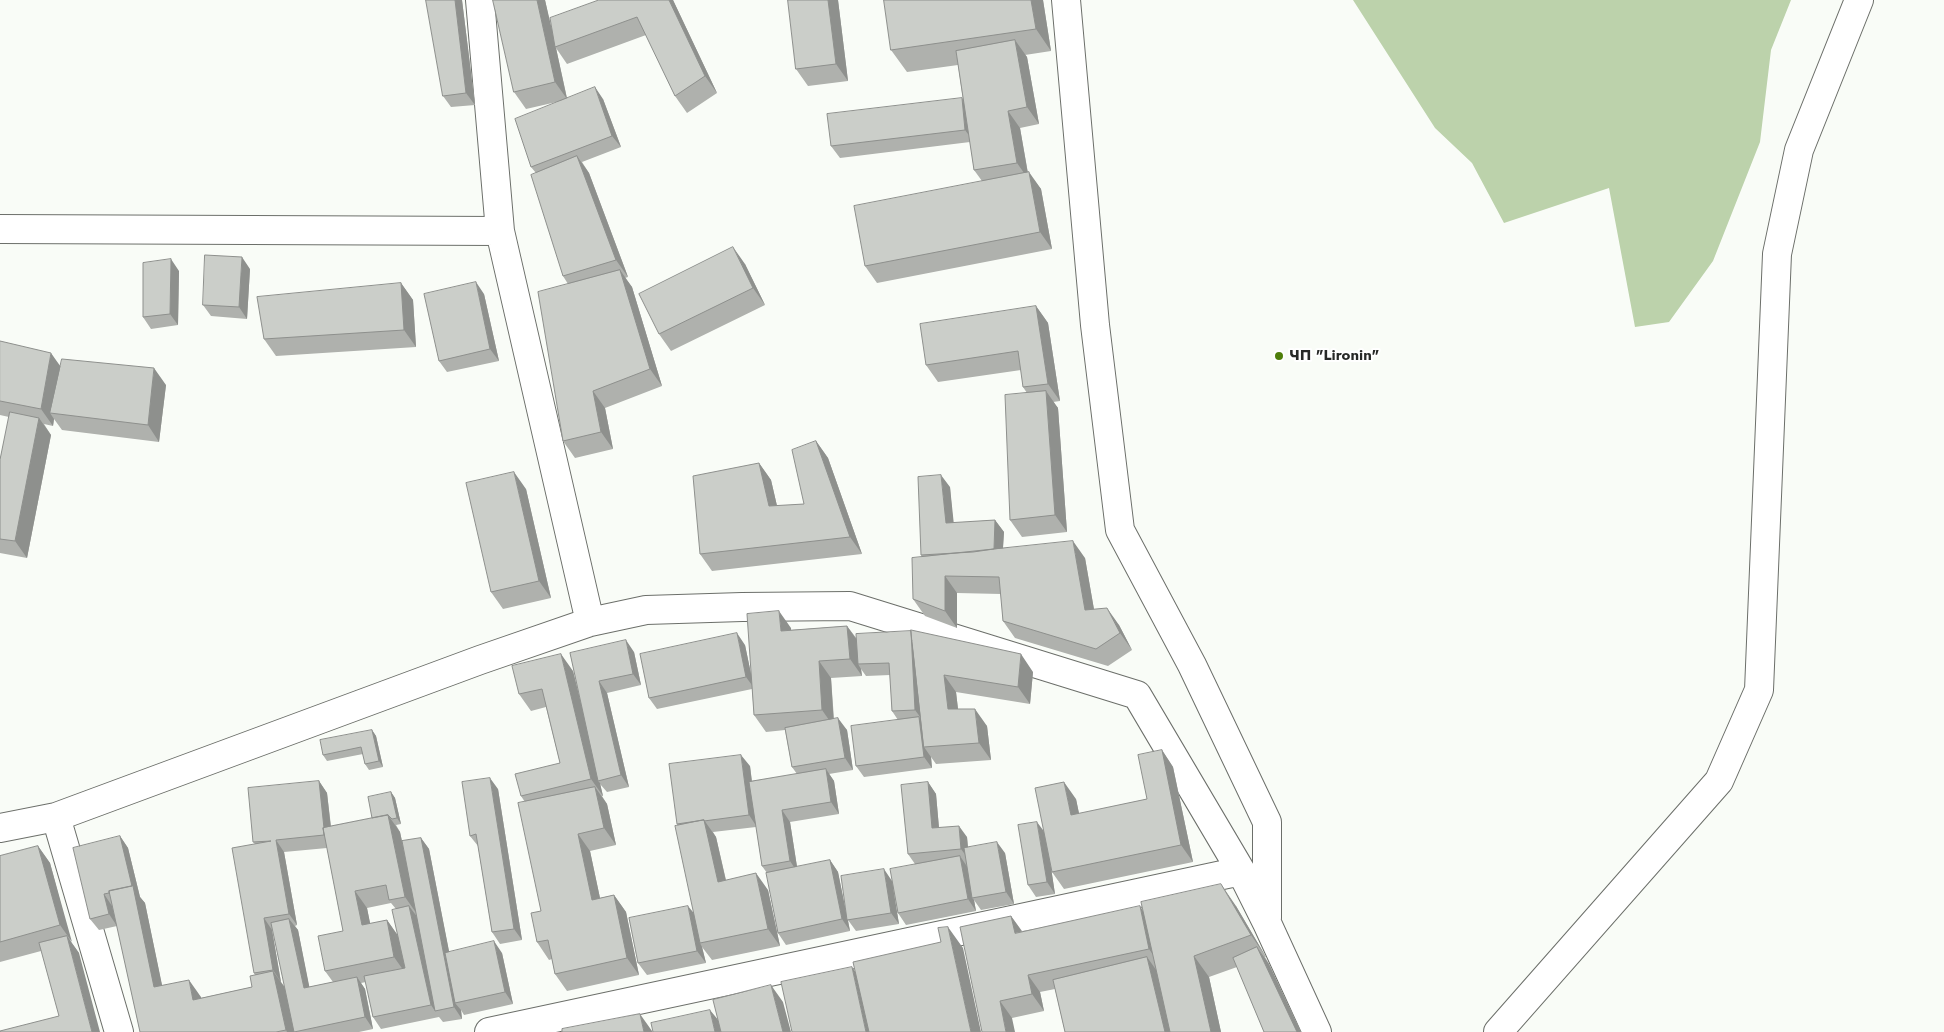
<!DOCTYPE html>
<meta charset="utf-8">
<style>
body{margin:0}
canvas{display:block;background:#f9fcf7}
</style>
<canvas width="1944" height="1032"></canvas>
<script>
const g = document.querySelector('canvas').getContext('2d');
g.lineJoin = 'round';
function fill(path, color) { g.fillStyle = color; g.fill(path, 'evenodd'); }
function trace(path, color, width, dash) { g.strokeStyle = color; g.lineWidth = width; g.lineCap = dash ? 'butt' : 'round'; g.setLineDash(dash || []); g.stroke(path); }
function write(font, color, halo, rows, align = 'center') {
  g.font = font + ' Jost,sans-serif'; g.lineWidth = 4; g.setLineDash([]); g.textBaseline = 'middle'; g.strokeStyle = halo; g.fillStyle = color; for (const [text, x, y, turn = 0] of rows) {
    g.save(); g.translate(x, y); g.rotate((+turn || 0) * Math.PI / 180); g.textAlign = isNaN(turn) ? turn : align; if (halo) g.strokeText(text, 0, 0); g.fillText(text, 0, 0); g.restore();
  }
}
const green = new Path2D(`
 M1353 0H1791L1771 50 1760 142 1713 261 1669 322 1635 327 1609 188 1504 223 1472 163 1435 128Z`);
const minor = new Path2D(`
 M480 0 500 231
 M1066 0 1095 325 1120 530 1192 665 1267 822V918
 M0 229 500 231 590 622
 M56 817 119 1032
 M0 828 56 817 480 660 590 622 646 610 742 607 850 606 1137 695 1241 871 1267 923 1317 1032
 M489 1032 1241 871
 M1498 1032 1719 781 1759 690 1777 254 1799 150 1859 0`);
const wall = new Path2D(`
 M426 0H462L475 105 451 107 443 96Z
 M493 0H545L551 28 599 0H673L717 93 687 113 675 96 646 35 567 64 556 48 567 98 603 99 621 147 582 162 589 173 628 277 625 278 632 287 662 386 605 408 613 449 575 458 563 441 568 284 563 276 536 173 531 167 561 101 526 109 514 92Z
 M788 0H838L848 81 808 86 796 69Z
 M884 0H1043L1051 51 1025 55 1027 57 1039 124 1020 128 1028 173 1041 189 1052 249 877 283 865 266 982 181 974 170 970 142 840 158 831 146 963 100 958 65 907 72 891 50Z
 M745 264 765 305 671 351 659 334Z
 M250 269 247 319 211 316 203 305Z
 M179 271 178 325 151 329 143 317Z
 M401 283 413 300 416 347 276 356 264 339Z
 M484 294 499 361 447 372 439 361Z
 M1036 306 1048 323 1060 401 1053 402 1058 408 1067 532 1022 537 1010 520 1027 393 1023 387 1021 370 938 382 926 365Z
 M0 341 60 366 166 385 159 442 62 430 54 419 53 426 44 424 51 435 27 558 0 553V460L9 417 0 415Z
 M816 441 828 458 862 554 712 571 700 554 759 463 771 480 777 506 804 504Z
 M950 487 953 523 995 520 1004 532 1003 548 1085 558 1094 609 1119 625 1132 650 1108 666 1015 638 1003 621 1001 594 957 593V628L925 616 913 599 922 557 921 555Z
 M526 489 551 598 503 609 491 592Z
 M847 626 857 639 1033 672 1030 704 956 692 958 709 987 726 991 760 936 764 931 757 932 768 864 777 856 766 898 720 892 711 890 675 866 676 861 669 862 676 831 678 834 719 847 730 853 770 829 774 834 781 839 814 790 822 797 867 830 860 838 872 846 913 915 864 908 854 928 782 936 794 939 827 967 837 968 847 1005 853 1014 904 981 910 974 900 976 911 906 925 898 913 892 884 899 924 856 931 848 920 850 931 786 945 778 933 767 873 762 866 756 827 713 832 716 837 726 880 768 890 780 946 712 960 702 947 706 963 647 975 638 963 694 913 677 824 750 766 752 781 797 774 792 767 785 730 766 732 754 715 752 689 657 709 649 698 745 645 751 674 791 628V630Z
 M634 652 641 685 607 693 629 787 607 792 600 784 603 796H602L607 804 616 845 590 851 600 898 614 895 626 912 639 975 567 991 555 974 552 959 549 960 537 942 541 911 525 802 521 796 560 763 546 707 531 711 519 694 573 671 584 715 570 653Z
 M372 730 376 736 383 767 369 770 365 764 363 754 327 761 323 755Z
 M1162 750 1173 767 1193 862 1064 889 1052 872 1050 862 1055 894 1036 897 1028 885 1044 832 1076 799 1079 814 1147 799Z
 M319 781 327 793 331 826 372 818 391 792 395 798 401 824 396 825 400 832 402 841 421 838 429 849 449 952 502 953 513 1004 464 1015 461 1010 462 1019 443 1022 439 1017 381 1029 373 1017 366 982 361 983 365 989 373 1029 359 1032H140L117 926 99 930 90 919 120 836 128 848 140 897 145 903 162 986 201 997V998L252 987 255 975 254 973 255 844 253 842ZM327 848 343 931 325 971 333 982 309 987 298 930 295 926 297 925 284 852ZM391 903 396 909 398 936 387 920 370 924 367 908ZM272 930H273L285 987 281 982Z
 M498 789 522 940 500 944 492 932 478 846 470 836Z
 M38 846 50 863 71 942 79 953 41 951 0 962V856Z
 M1236 906 1266 957H1265L1269 964 1301 1032H1264L1237 967 1209 977 1221 1032H1065L1055 989 1040 992 1044 1011 1012 1018 982 1032 1011 916 1022 931 1143 911Z`);
const shadedWall = new Path2D(`
 M455 0H462L475 105 466 93Z
 M537 0H545L556 47H555L556 48 567 99 555 82Z
 M669 0H673L717 93 705 76Z
 M828 0H838L848 81 836 64Z
 M1031 0H1043L1051 51 1036 29Z
 M1015 40 1027 57 1039 124 1027 107Z
 M595 87 603 99 621 147 612 136Z
 M962 98 970 110 974 142 965 130Z
 M1008 111 1020 128 1029 180 1017 163Z
 M577 156 589 173 628 277 616 260Z
 M1029 172 1041 189 1052 249 1040 232Z
 M733 247 745 264 765 305 753 288Z
 M242 257 250 269 247 319 239 307Z
 M171 259 179 271 178 325 170 314Z
 M620 270 632 287 662 386 650 369Z
 M476 282 484 294 499 361 490 349Z
 M401 283 413 300 416 347 404 330Z
 M1036 306 1048 323 1060 401 1048 384Z
 M51 353 63 370 50 413 54 419 53 426 41 409Z
 M154 368 166 385 159 442 148 425Z
 M593 391 605 408 613 449 601 432Z
 M1046 391 1058 408 1067 532 1055 515Z
 M39 418 51 435 27 558 15 541Z
 M816 441 828 458 862 554 850 537Z
 M759 463 771 480 781 523 769 506Z
 M514 472 526 489 551 598 539 581Z
 M941 475 950 487 955 535 946 523Z
 M995 520 1004 532 1002 562 994 550Z
 M1073 541 1085 558 1097 627 1085 610Z
 M945 576 957 593V628L945 611Z
 M1107 608 1119 625 1132 650 1120 633Z
 M779 611 791 628 792 648 781 631Z
 M847 626 859 643 858 664 861 669 862 676 850 659Z
 M911 631 924 722 915 710Z
 M737 633 745 645 754 688 746 677Z
 M626 640 634 652 641 685 633 674Z
 M561 654 573 671 600 780 598 781 600 783 603 796 591 779Z
 M1021 654 1033 672 1030 704 1018 687Z
 M819 661 831 678 834 727 822 710Z
 M944 675 956 692 960 726 948 709Z
 M599 681 607 693 629 787 621 775Z
 M975 709 987 726 991 760 979 743Z
 M919 717 927 729 924 747 931 757 932 768 924 757Z
 M838 718 847 730 853 770 845 758Z
 M372 730 376 736 383 767 379 761Z
 M1162 750 1173 767 1193 862 1181 845Z
 M741 755 750 766 757 827 749 815Z
 M826 769 834 781 839 814 831 802Z
 M490 778 498 789 522 940 514 929Z
 M319 781 327 793 333 847 324 835Z
 M928 782 936 794 940 840 932 828Z
 M1064 782 1076 799 1083 832 1071 815Z
 M595 787 607 804 616 845 604 828Z
 M391 792 395 798 401 824 397 818Z
 M782 810 790 822 798 873 790 861Z
 M388 815 400 832 417 914 405 897Z
 M704 820 716 837 730 899 718 882Z
 M1037 822 1046 834 1055 894 1047 882Z
 M959 826 967 837 969 860 961 849Z
 M578 834 590 851 604 917 592 900Z
 M120 836 128 848 140 897 145 903 166 1004 154 987Z
 M421 838 429 849 459 1002 455 1003 461 1010 462 1019 454 1007Z
 M276 840 284 852 297 925 289 914Z
 M997 842 1005 853 1014 904 1006 892Z
 M38 846 50 863 72 942 60 925Z
 M960 856 968 868 972 898 974 900 976 911 968 899Z
 M830 860 838 872 850 931 842 919Z
 M884 869 892 881 899 924 891 913Z
 M756 873 768 890 780 946 768 929Z
 M1221 884 1236 906 1266 957 1251 935Z
 M355 891 367 908 374 942 362 925Z
 M104 894 112 906 117 926 109 914Z
 M614 895 626 912 639 975 627 958Z
 M409 906 418 918 435 1011 439 1017 431 1005Z
 M688 906 697 917 700 943 702 947 706 963 697 951Z
 M1140 906 1151 923 1161 966 1149 949Z
 M1011 916 1023 933H1015Z
 M264 918 272 930 281 982 273 970Z
 M289 919 298 930 312 1000 304 988Z
 M387 920 399 937 406 974 394 957Z
 M948 927 963 948 981 1032H971Z
 M67 936 79 953 100 1032H92Z
 M494 941 502 953 513 1004 505 992Z
 M1257 947 1269 964 1301 1032H1297Z
 M1194 956 1209 977 1221 1032H1211Z
 M1147 957 1159 974 1173 1032H1165Z
 M852 967 864 984 874 1032H866Z
 M273 971 285 988 295 1032H287L286 1030Z
 M1028 975 1040 992 1044 1011 1032 994Z
 M357 977 365 989 373 1029 365 1017Z
 M189 980 201 997 205 1017 193 1000Z
 M771 985 783 1002 791 1032H783Z
 M1000 1001 1012 1018 1015 1032H1006Z
 M710 1010 719 1021 721 1032H715Z
 M640 1014 652 1031 653 1032H644Z`);
const building = new Path2D(`
 M426 0H455L466 93 443 96Z
 M493 0H537L555 82 514 92Z
 M599 0H669L705 76 675 96 637 17 555 47 550 18Z
 M788 0H828L836 64 796 69Z
 M884 0H1031L1036 29 891 50Z
 M1015 40 1027 107 1008 111 1017 163 974 170 956 51Z
 M595 87 612 136 531 167 515 119Z
 M962 98 965 130 831 146 827 114Z
 M577 156 616 260 563 276 531 175Z
 M1029 172 1040 232 865 266 854 206Z
 M733 247 753 288 659 334 639 294Z
 M205 255 242 257 239 307 203 305Z
 M171 259 170 314 143 317V263Z
 M620 270 650 369 593 391 601 432 563 441 538 292Z
 M476 282 490 349 439 361 424 294Z
 M401 283 404 330 264 339 257 297Z
 M1036 306 1048 384 1023 387 1018 351 926 365 920 324Z
 M0 341 51 353 41 409 0 401Z
 M62 359 154 368 148 425 50 413Z
 M1046 391 1055 515 1010 520 1005 395Z
 M10 412 39 418 15 541 0 539V460Z
 M816 441 850 537 700 554 693 476 759 463 769 506 804 504 792 450Z
 M514 472 539 581 491 592 466 483Z
 M941 475 946 523 995 520 994 549 973 552 921 555 918 477Z
 M1073 541 1085 610 1107 608 1120 633 1096 649 1003 621 999 577 945 576V611L913 599 912 558Z
 M779 611 781 631 847 626 850 659 819 661 822 710 754 715 747 614Z
 M911 630 1021 654 1018 687 944 675 948 709H975L979 743 924 747Z
 M911 631 915 710 892 711 889 663 858 664 856 634Z
 M737 633 746 677 649 698 640 654Z
 M626 640 633 674 599 681 621 775 598 781 570 653Z
 M561 654 591 779 521 796 515 774 560 763 542 689 519 694 512 666Z
 M919 717 924 757 856 766 851 726Z
 M838 718 845 758 792 767 785 728Z
 M372 730 379 761 365 764 361 747 323 755 320 740Z
 M1162 750 1181 845 1052 872 1035 788 1064 782 1071 815 1147 799 1138 755Z
 M741 755 749 815 704 821V820L677 824 669 764Z
 M826 769 831 802 782 810 790 861 762 866 749 782Z
 M490 778 514 929 492 932 476 834 470 836 462 782Z
 M319 781 324 828H323L324 835 276 840 289 914 264 918 273 970 254 973 232 848 271 841 253 842 248 788Z
 M928 782 932 828 959 826 961 849 908 854 901 785Z
 M595 787 604 828 578 834 592 900 614 895 627 958 555 974 548 940 537 942 531 913 541 911 518 803Z
 M391 792 397 818 392 819 388 815 372 818 368 797Z
 M388 815 405 897 389 900 386 885 355 891 362 925 387 920 394 957 325 971 318 936 343 931 323 828Z
 M704 820 718 882 756 873 768 929 700 943 675 826Z
 M1037 822 1047 882 1028 885 1018 825Z
 M120 836 132 886 109 891V893L104 894 109 914 90 919 73 848Z
 M421 838 454 1007 435 1011 402 841Z
 M997 842 1006 892 972 898 964 848Z
 M38 846 60 925 0 942V856Z
 M960 856 968 899 898 913 890 869Z
 M830 860 842 919 778 933 766 873Z
 M884 869 891 913 847 920 841 876Z
 M1221 884 1251 935 1194 956 1211 1032H1170L1141 902Z
 M133 886 154 987 189 980 193 1000 252 987 250 976 273 971 286 1030 276 1032H140L109 891Z
 M409 906 431 1005 373 1017 364 976 405 968 392 910Z
 M688 906 697 951 638 963 629 918Z
 M1140 906 1149 949 1028 975 1032 994 1000 1001 1006 1032H982L960 927 1011 916 1015 933Z
 M289 919 304 988 357 977 365 1017 294 1032 271 923Z
 M948 927 971 1032H869L853 962 941 942 938 928Z
 M67 936 92 1032H0V1031L59 1016 39 943Z
 M494 941 505 992 455 1003 445 953Z
 M1257 947 1297 1032H1264L1233 958Z
 M1147 957 1165 1032H1065L1053 980Z
 M852 967 866 1032H792L781 982Z
 M771 985 783 1032H721L713 1000Z
 M710 1010 715 1032H653L651 1023Z
 M640 1014 644 1032H562V1029Z`);
const markers = [
 [1279,356,5,"#4e7e0a"]
];
const poiNames = [
 ["ЧП \"Lironin\"",1289,356]
];
fill(green, '#bcd2ab');
trace(minor, '#6c6f6a', 30);
trace(minor, '#fff', 28);
fill(wall, '#afb1ad');
fill(shadedWall, '#8e908d');
fill(building, '#cbcec9');
trace(building, '#8e908d', 1);
for (const [x, y, r, color] of markers) { const dot = new Path2D(); dot.arc(x, y, r, 0, 2 * Math.PI); g.fillStyle = color; g.fill(dot); trace(dot, '#fff', 2); }
write('bold 15px', '#272927', '#fff', poiNames, 'left');
</script>
